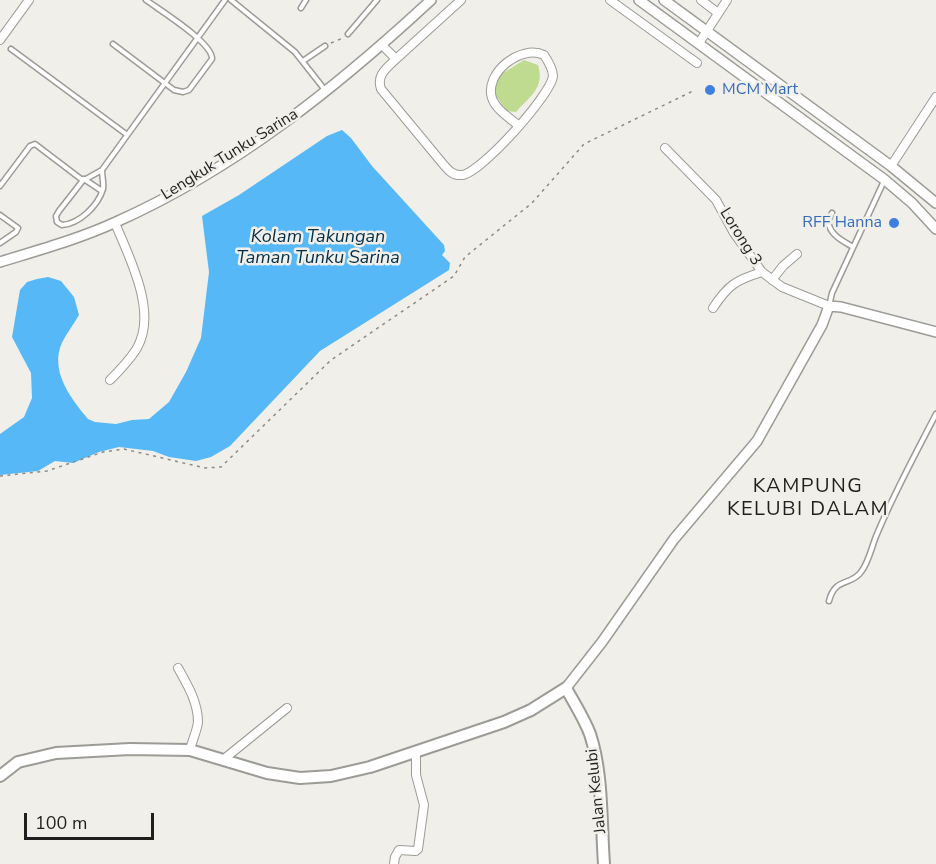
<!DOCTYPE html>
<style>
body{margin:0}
#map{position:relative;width:936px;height:864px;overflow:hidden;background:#f1efe9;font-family:"Nunito Sans",sans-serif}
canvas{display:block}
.scale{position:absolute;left:24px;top:813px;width:130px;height:27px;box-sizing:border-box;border:3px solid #201f1d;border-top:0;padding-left:8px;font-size:18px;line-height:21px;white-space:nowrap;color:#201f1d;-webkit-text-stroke:4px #f1efe9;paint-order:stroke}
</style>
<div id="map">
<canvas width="936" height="864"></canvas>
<div class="scale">100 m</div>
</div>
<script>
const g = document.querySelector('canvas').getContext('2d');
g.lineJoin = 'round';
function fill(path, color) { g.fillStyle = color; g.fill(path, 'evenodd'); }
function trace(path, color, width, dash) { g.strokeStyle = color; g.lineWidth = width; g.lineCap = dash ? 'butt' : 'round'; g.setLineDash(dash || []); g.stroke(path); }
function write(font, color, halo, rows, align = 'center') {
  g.font = font + ' "Nunito Sans",sans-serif'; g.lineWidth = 5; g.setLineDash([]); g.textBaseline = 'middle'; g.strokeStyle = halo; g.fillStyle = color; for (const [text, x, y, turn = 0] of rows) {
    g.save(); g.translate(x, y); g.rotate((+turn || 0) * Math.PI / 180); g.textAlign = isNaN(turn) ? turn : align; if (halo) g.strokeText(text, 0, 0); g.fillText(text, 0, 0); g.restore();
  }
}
const green = new Path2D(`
 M524 60 538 65C545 88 530 96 516 112L507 111 492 90 497 77Z`);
const water = new Path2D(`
 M342 130 351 138 372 166 444 245 445 251 442 255 450 263 449 270 320 351 230 446 211 457 196 461 169 457 153 451 119 447 99 452 73 463 55 461 38 471 0 475V434L24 417 32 398 31 373 12 337 20 290 27 282 37 279 48 277 61 281 74 297 79 315C74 324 63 338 60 348 52 374 72 400 88 419L95 422 116 424 132 420 149 419 169 402 186 372 201 338 209 272 202 216 239 195 327 136Z`);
const path = new Path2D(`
 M331 43 343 38
 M0 476 47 471 103 452 124 449 205 468 221 467 331 360 454 276 465 257 532 203 584 144 695 90`);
const service = new Path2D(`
 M231 0 295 52 325 90
 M301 8 306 0
 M348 34 377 0
 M113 44 174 90 183 92 189 90 212 59C213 43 161 11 146 0
 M11 49 126 134
 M303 61 325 46
 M102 170C102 176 104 184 103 189 98 206 79 224 62 225L57 222 56 216 59 211 84 179 102 191
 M0 186 30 146 35 144 81 179H86L102 170 225 0
 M832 213 828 221C830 235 841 240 853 247
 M0 215 18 228 16 232 0 243
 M829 306 832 293 884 181
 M829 601C835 577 851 586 861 572 869 562 872 545 877 534 894 493 916 453 936 414`);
const minor = new Path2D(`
 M610 0 697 63
 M701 0 718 13
 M0 40 29 0
 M699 43 727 0
 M382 45 396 59 461 0
 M396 59C387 68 376 75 381 89L443 164C448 170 453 176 462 175 481 173 551 95 553 76 553 69 548 61 544 55 521 44 484 73 492 98 496 110 510 118 519 126
 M665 148 716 200 734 233 762 272 782 287 829 306
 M891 166 936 97
 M772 280 783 266 797 254
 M713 308C728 285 736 280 762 272
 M110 380C120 370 130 360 137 348 158 312 129 257 115 223
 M178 668C187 684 198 702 198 722 197 731 192 741 190 750
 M224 759 287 708
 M394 864 395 857 399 850 416 851 418 849 424 805 416 775V752`);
const tertiary = new Path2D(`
 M639 0 885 180 912 203 936 229
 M664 0 891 166 936 203
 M0 262C39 250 79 239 116 222 235 169 337 87 431 0
 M566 688 602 642 674 539 757 441 822 325 829 306 841 307 936 332`);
const secondary = new Path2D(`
 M0 776 18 762 56 753 130 749 190 750 267 773 300 778 331 776 370 767 504 722 531 710 566 688C574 703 584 718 590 734 603 773 601 823 604 864`);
const markers = [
 [710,90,6,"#3f7fe0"],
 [894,223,6,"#3f7fe0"]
];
const shopNames = [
 ["MCM Mart",722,90],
 ["RFF Hanna",882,223,"right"]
];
const streetNames = [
 ["Lengkuk Tunku Sarina",230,155,-32],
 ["Lorong 3",740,237,58],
 ["Jalan Kelubi",597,791,-96]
];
const waterNames = [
 ["Kolam Takungan",318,238],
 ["Taman Tunku Sarina",318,259]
];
const quarterNames = [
 ["KAMPUNG",808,487],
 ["KELUBI DALAM",808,510]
];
fill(green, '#bfdb90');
fill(water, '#56b8f7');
trace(service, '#9d9b95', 7);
trace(minor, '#9d9b95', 10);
trace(tertiary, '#9d9b95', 12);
trace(secondary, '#9d9b95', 14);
trace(path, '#8c8a86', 1.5, [3, 4.5]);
trace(service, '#fff', 4);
trace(minor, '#fff', 8);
trace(tertiary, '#fff', 9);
trace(secondary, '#fff', 10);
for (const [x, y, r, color] of markers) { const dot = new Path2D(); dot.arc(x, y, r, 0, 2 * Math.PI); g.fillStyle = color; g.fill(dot); trace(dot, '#f1efe9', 2); }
write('16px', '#366cbe', '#f1efe9', shopNames, 'left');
write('16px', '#201f1d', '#f1efe9', streetNames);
write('italic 18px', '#022e47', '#f1efe9', waterNames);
g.letterSpacing = '1.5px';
write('20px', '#201f1d', '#f1efe9', quarterNames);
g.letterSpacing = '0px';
</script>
